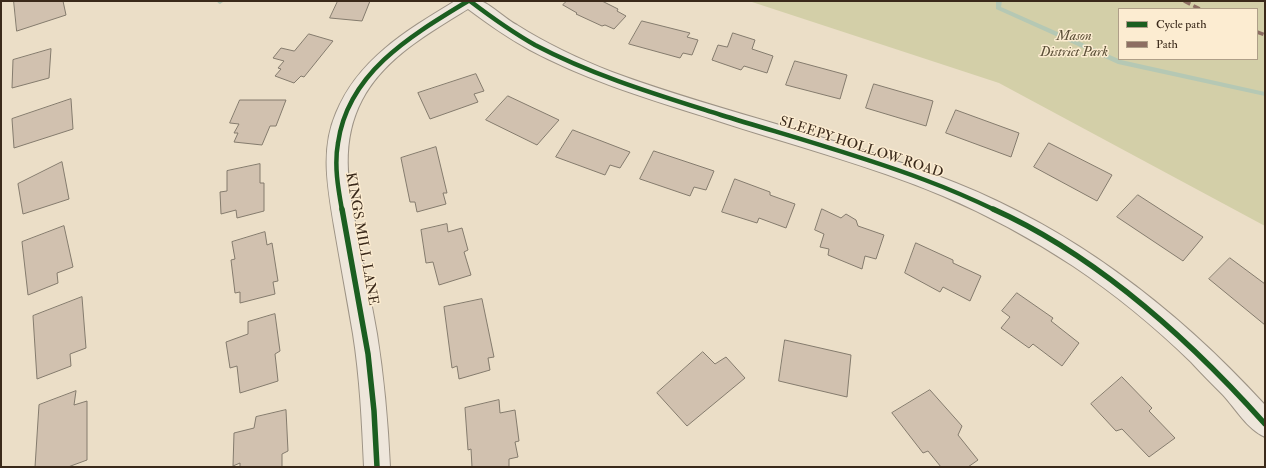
<!DOCTYPE html>
<style>
body{margin:0}
#map{position:relative;width:1266px;height:468px;overflow:hidden;background:#ebdec7;font-family:"IM FELL Double Pica",serif}
canvas{display:block}
.frame{position:absolute;inset:0;border:2px solid #3a291a;pointer-events:none}
.legend{position:absolute;left:1118px;top:8px;width:140px;height:52px;box-sizing:border-box;background:#fcecd1;border:1px solid #ae9e88;margin:0;padding:5px 7px;list-style:none;font-size:12px;color:#3a291a}
.legend li{display:flex;align-items:center;gap:8px;height:20px}
.legend b{width:20px;border:1px solid #ae9e88}
</style>
<div id="map">
<canvas width="1266" height="468"></canvas>
<div class="frame"></div>
<ul class="legend">
<li><b style="height:5px;background:#1b5e20"></b>Cycle path</li>
<li><b style="height:5px;background:#8d6e63"></b>Path</li>
</ul>
</div>
<script>
const g = document.querySelector('canvas').getContext('2d');
g.lineJoin = 'round';
function fill(path, color) { g.fillStyle = color; g.fill(path, 'evenodd'); }
function trace(path, color, width, dash) { g.strokeStyle = color; g.lineWidth = width; g.lineCap = dash ? 'butt' : 'round'; g.setLineDash(dash || []); g.stroke(path); }
function write(font, color, halo, rows, align = 'center') {
  g.font = font + ' "IM FELL Double Pica",serif'; g.lineWidth = 3; g.setLineDash([]); g.textBaseline = 'middle'; g.strokeStyle = halo; g.fillStyle = color; for (const [text, x, y, turn = 0] of rows) {
    g.save(); g.translate(x, y); g.rotate((+turn || 0) * Math.PI / 180); g.textAlign = isNaN(turn) ? turn : align; if (halo) g.strokeText(text, 0, 0); g.fillText(text, 0, 0); g.restore();
  }
}
const green = new Path2D(`
 M749 1H1265V226L999 83ZM1119 9H1257V59H1119Z`);
const stream = new Path2D(`
 M217 1H223V2L220 4 218 3Z
 M996 1H1002L1001 7 1121 60 1265 92V96L1118 64 996 9Z`);
const building = new Path2D(`
 M14 1H63L66 15 17 31Z
 M338 1H370L362 21 330 18Z
 M567 1H602L618 9 617 11 626 16 614 29 605 25 602 26 576 14 577 13 563 5Z
 M642 21 690 33 687 37 698 40 692 55 683 53 680 58 629 44Z
 M733 33 755 40 752 49 773 56 767 73 744 66 741 70 712 60 718 45 727 47Z
 M309 34 333 41 304 77 301 76 294 83 275 76 281 69 278 68 284 61 273 58 281 48 294 51Z
 M51 49 49 78 12 88 13 60Z
 M795 61 847 75 840 99 786 85Z
 M476 74 484 91 474 94 478 102 430 119 418 93Z
 M874 84 933 101 926 126 866 108Z
 M508 96 559 120 537 145 486 120Z
 M71 99 73 129 14 148 12 119Z
 M240 100H286L276 126H270L262 145 234 142 238 133H234L239 124 230 123Z
 M956 110 1019 133 1011 157 946 133Z
 M573 130 630 152 620 168 610 165 605 175 556 157Z
 M1049 143 1112 175 1097 201 1034 167Z
 M436 147 447 193H443L446 204 417 212 415 202H410L401 158Z
 M654 151 714 171 706 190 694 187 690 196 640 179Z
 M62 162 69 199 23 214 18 184Z
 M260 164V183H264V211L237 218 236 210 221 214 220 192 227 191V171Z
 M735 179 770 192V195L795 204 786 228 759 218 757 223 722 212Z
 M1138 195 1203 237 1183 261 1117 217Z
 M822 209 841 218 846 214 856 220 858 226 884 235 876 259 865 256 862 269 828 255 829 249 820 247 824 234 815 230Z
 M447 224 448 232 462 228 468 250 464 252 471 275 439 285 433 262 426 263 421 230Z
 M64 226 73 267 57 273 58 283 28 295 22 242Z
 M265 232 267 245 272 243 278 281 273 282 275 294 240 303V292L235 293 231 260 235 259 232 242Z
 M916 243 953 260V263L981 276 970 301 943 287 940 292 905 273Z
 M1230 258 1265 284V325L1209 279Z
 M1017 293 1053 318 1051 321 1079 343 1062 366 1033 344 1029 348 1001 328 1010 317 1002 311Z
 M82 297 86 348 70 354 71 366 37 379 33 316Z
 M482 299 494 357 488 358 490 370 459 379 457 366 452 368 444 307Z
 M275 314 280 351 275 354 278 381 240 393 237 366 230 368 226 342 248 334V322Z
 M785 340 851 355 847 397 779 381Z
 M703 352 715 364 726 357 745 378 687 426 657 393Z
 M1122 377 1152 408 1149 411 1175 438 1149 457 1122 429 1116 431 1091 404Z
 M930 390 962 426 958 435 978 460 968 467H941L928 451 923 453 892 413Z
 M76 391 74 405 87 401V460L68 467H35L39 405Z
 M499 400 500 413 515 410 519 441 515 442 518 457 509 459V467H472L471 449 468 450 465 408Z
 M286 410 288 451 282 454V467H240V463L233 466 234 433 254 428 256 417Z`);
const minor = new Path2D(`
 M455 1C463 1 475 0 483 2 491 5 507 20 517 25 547 44 579 59 612 72 725 114 844 138 956 183 1076 231 1178 310 1265 405V437C1247 429 1236 409 1223 395 1212 384 1201 373 1191 362 1155 327 1115 294 1073 266 1032 239 988 215 943 196 869 165 791 145 715 120 652 100 588 81 530 50 508 38 488 24 468 9 429 33 384 58 362 100 340 142 348 183 356 227 363 263 371 299 377 334 384 378 388 423 390 467H364C362 423 360 378 353 334 347 298 340 262 334 226 328 188 320 150 336 113 358 59 407 30 455 1Z`);
const quiet = new Path2D(`
 M1184 1 1200 9
 M1257 32 1265 35`);
const cyclewayFar1 = new Path2D(`
 M470 1C491 17 512 32 535 45 594 76 658 95 721 115 789 136 859 155 925 180 949 189 972 199 995 210
 M342 210C338 188 334 165 338 143 348 72 412 35 468 1`);
const cycleway = new Path2D(`
 M342 209 368 354 374 411 377 467
 M993 209C1098 256 1189 339 1265 424`);
const parkNames = [
 ["Mason",1074,37],
 ["District Park",1074,53]
];
const streetNames = [
 ["SLEEPY HOLLOW ROAD",861,148,18],
 ["KINGS MILL LANE",361,239,80]
];
fill(green, '#d3cfa8');
fill(stream, '#b5c8b4');
fill(building, '#d1c1af');
trace(building, '#847b6d', 1);
trace(minor, '#9d9385', 2);
fill(minor, '#eee6db');
trace(quiet, '#8d6e63', 3.5, [7, 3.5]);
trace(cyclewayFar1, '#1b5e20', 4.5);
trace(cycleway, '#1b5e20', 5.5);
write('italic 14px', '#5b4f37', '#fcecd1', parkNames);
write('14px', '#3a291a', '#fcecd1', streetNames);
</script>
